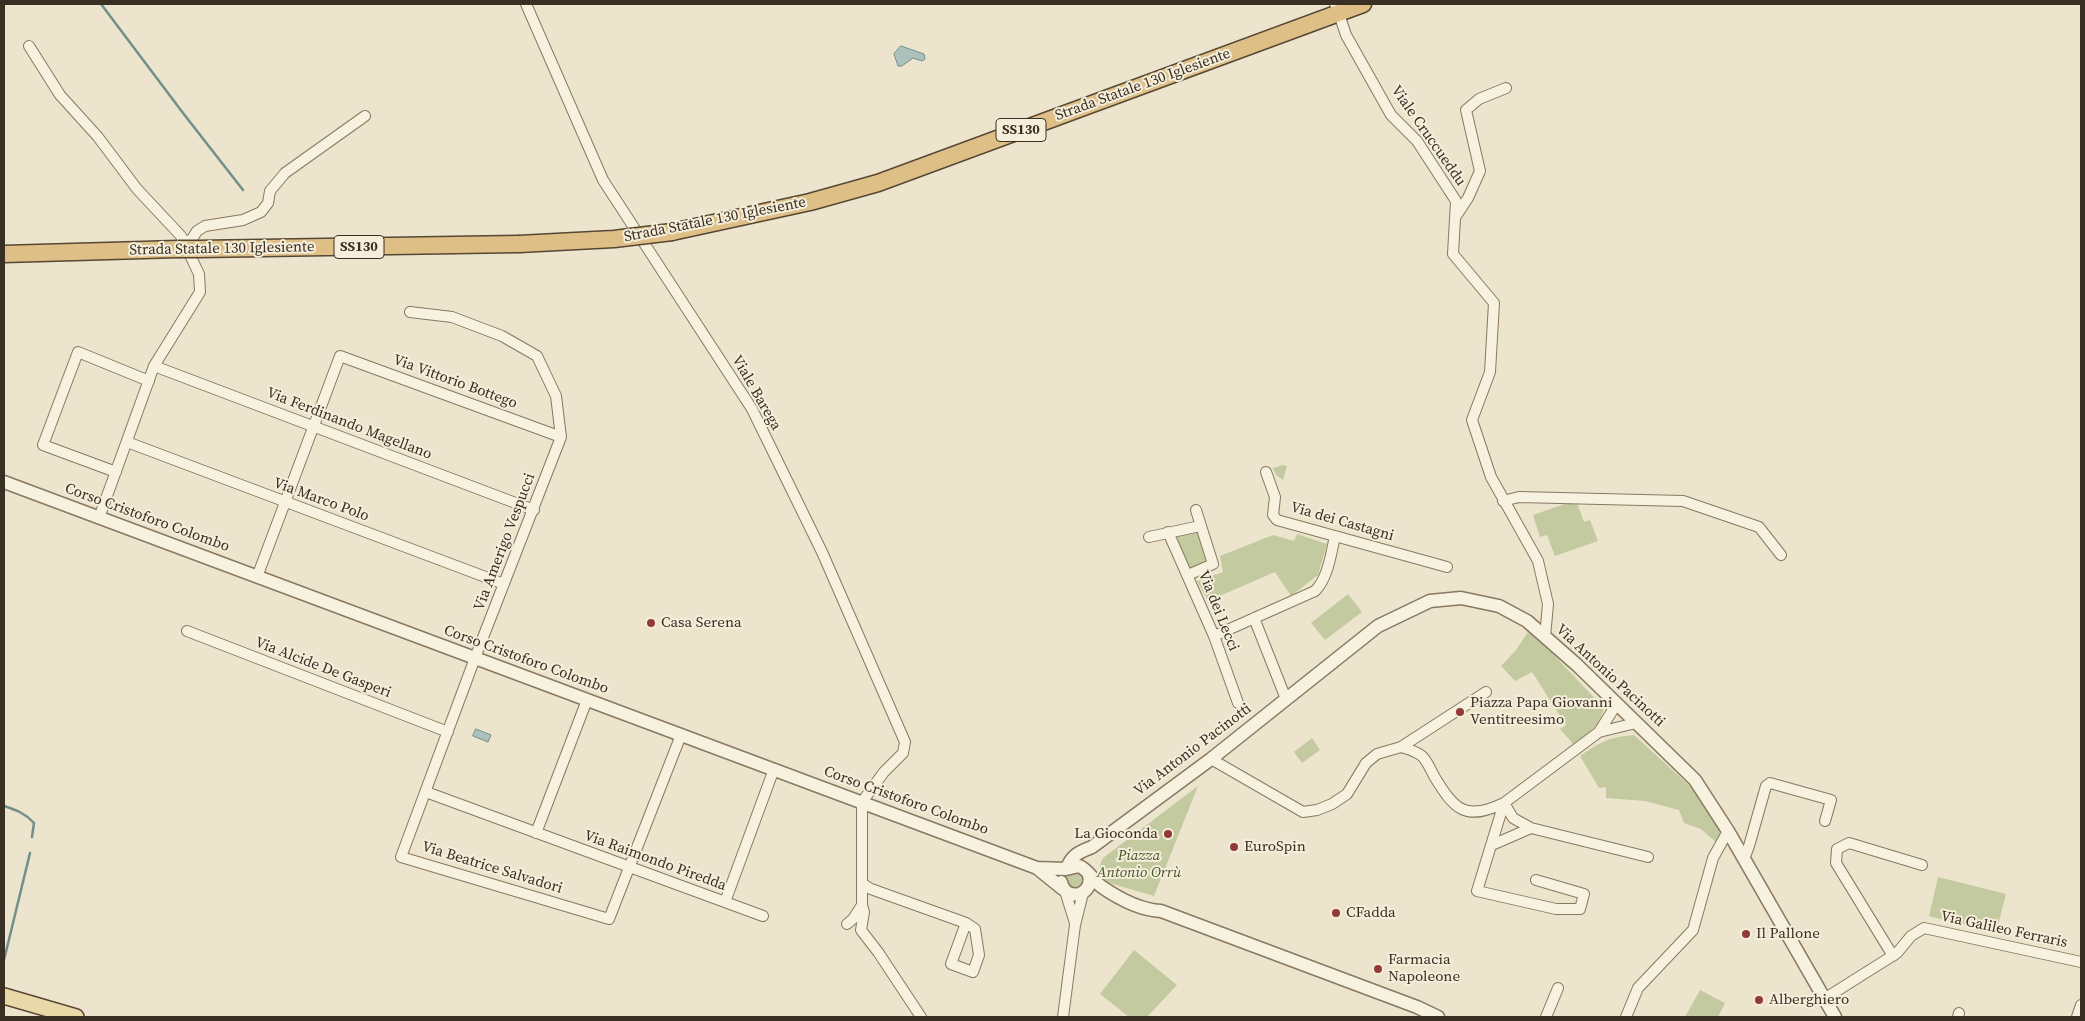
<!DOCTYPE html>
<meta charset="utf-8">
<style>
body{margin:0}
#map{position:relative;width:2085px;height:1021px;overflow:hidden;background:#ece4cc;font-family:"Source Serif 4",serif}
canvas{display:block}
.frame{position:absolute;inset:0;border:5px solid #3a2f23;pointer-events:none}
</style>
<div id="map">
<canvas width="2085" height="1021"></canvas>
<div class="frame"></div>
</div>
<script>
const g = document.querySelector('canvas').getContext('2d');
g.lineJoin = 'round';
function fill(path, color) { g.fillStyle = color; g.fill(path, 'evenodd'); }
function trace(path, color, width, dash) { g.strokeStyle = color; g.lineWidth = width; g.lineCap = dash ? 'butt' : 'round'; g.setLineDash(dash || []); g.stroke(path); }
function write(font, color, halo, rows, align = 'center') {
  g.font = font + ' "Source Serif 4",serif'; g.lineWidth = 4; g.setLineDash([]); g.textBaseline = 'middle'; g.strokeStyle = halo; g.fillStyle = color; for (const [text, x, y, turn = 0] of rows) {
    g.save(); g.translate(x, y); g.rotate((+turn || 0) * Math.PI / 180); g.textAlign = isNaN(turn) ? turn : align; if (halo) g.strokeText(text, 0, 0); g.fillText(text, 0, 0); g.restore();
  }
}
const green = new Path2D(`
 M1283 465 1287 466 1283 480 1276 475 1273 468Z
 M1576 500 1584 522 1590 520 1598 541 1555 556 1547 535 1540 537 1533 515Z
 M1198 529 1210 564 1189 572 1174 537Z
 M1297 534 1327 544 1318 575 1291 596 1275 572 1208 601 1197 581 1223 572 1220 556 1273 535 1294 541Z
 M1348 594 1362 612 1325 640 1311 623Z
 M1528 632 1552 653 1604 708C1599 727 1589 734 1573 744L1560 729 1566 725 1532 672 1515 681 1501 666 1516 650Z
 M1634 735 1703 798 1725 832 1717 843 1701 829 1684 823 1679 810 1645 801 1606 798V787L1599 788 1580 756C1600 742 1609 737 1634 735Z
 M1312 738 1320 750 1302 763 1294 752Z
 M1198 786 1154 896 1106 882C1098 874 1098 867 1103 858Z
 M1081 870 1086 884 1073 892 1064 879 1066 873Z
 M1938 877 2006 894 1996 933 1929 916Z
 M1134 950 1177 985 1147 1017H1129L1100 994Z
 M1700 990 1725 1003 1718 1017H1685Z`);
const water = new Path2D(`
 M901 46 924 54 925 59 922 61 913 58 902 66H898L894 54Z
 M476 729 491 735 488 742 473 736Z`);
const stream = new Path2D(`
 M101 4 183 113 243 190
 M4 806C16 810 25 813 34 823L32 837
 M4 960 30 853`);
const minor = new Path2D(`
 M526 4 603 180 752 409 822 552 905 742 903 753 884 772 862 802V905L864 912 861 930 878 952 921 1017
 M1335 4 1336 5
 M1340 17 1346 35 1391 115 1417 141 1456 201 1453 254 1494 303 1490 372 1472 420 1491 477 1538 561 1548 604 1545 637
 M29 46 60 95 98 137 137 189 181 236 199 274 200 292 154 366 99 518
 M1456 216 1468 198 1480 171 1466 110 1479 99 1506 88
 M184 243 192 239 197 231 205 226 243 220 261 212 268 203 270 191 285 173 365 116
 M410 312 452 317 502 336 537 356 556 396 561 437 475 658 401 857 609 919 681 735
 M154 366 534 510
 M127 442 504 584
 M116 472 43 445 78 352 149 381
 M1266 472 1275 497 1273 515 1277 520 1447 567
 M1503 501 1519 497 1683 501 1759 527 1781 555
 M1168 532 1214 636 1238 703
 M1149 537 1200 526
 M1188 575 1213 564 1196 510
 M257 577 340 356 561 437
 M1254 618 1286 699
 M187 631 448 732
 M1214 636 1315 591C1328 578 1331 554 1335 536
 M1599 732 1636 723
 M1401 747C1408 749 1416 751 1422 756 1427 761 1431 770 1434 776 1454 809 1465 822 1504 803L1599 732 1616 705
 M1211 759 1303 812 1317 810 1332 804 1347 794 1366 763 1377 754 1401 747 1486 692
 M426 792 763 916
 M1504 803 1477 891 1556 909H1580L1584 894 1536 880
 M1504 803 1513 818 1531 828 1648 857
 M536 833 587 700
 M1492 845 1531 828
 M1744 859 1749 846 1766 786 1770 783 1831 800 1825 821
 M863 884 871 889 966 923 975 929 979 955 973 972 951 964 966 923
 M1065 891 1075 923
 M725 902 774 769
 M847 924 853 919 862 905
 M1893 956 1836 863 1837 849 1849 843 1922 865
 M1824 999 1897 953 1911 936 1924 928 2081 962
 M1063 1017 1075 925 1083 893
 M1546 1017 1558 988
 M1626 1017 1638 988 1693 930 1713 858 1728 831
 M1958 1017 1959 1013
 M2077 1017 2081 1005`);
const tertiary = new Path2D(`
 M4 482 1037 868 1063 889
 M1037 868 1066 869 1079 866C1089 870 1093 881 1102 887 1118 898 1141 910 1161 911L1417 1007 1438 1017
 M1067 868C1072 855 1079 852 1092 847L1211 759 1378 626 1430 601 1461 598 1499 606 1527 621 1577 665 1695 780 1728 831 1835 1017
 M1061 882C1063 891 1070 896 1079 894 1088 891 1091 884 1089 875`);
const primary = new Path2D(`
 M4 996 76 1017`);
const trunk = new Path2D(`
 M672 232 810 202 878 183 1363 4
 M198 249 519 244
 M4 254 178 249`);
const trunkBridge = new Path2D(`
 M519 244 614 239 672 232
 M178 249H198`);
const markers = [
 [651,623,5,"#923a36"],
 [1460,712,5,"#923a36"],
 [1168,834,5,"#923a36"],
 [1234,847,5,"#923a36"],
 [1336,913,5,"#923a36"],
 [1746,934,5,"#923a36"],
 [1378,969,5,"#923a36"],
 [1759,1000,5,"#923a36"]
];
const shields = [
 [1021,130,50],
 [359,247,50]
];
const shieldNames = [
 ["SS130",1021,130],
 ["SS130",359,247]
];
const streetNames = [
 ["Strada Statale 130 Iglesiente",1143,85,-20],
 ["Viale Cruccueddu",1428,136,55],
 ["Strada Statale 130 Iglesiente",715,220,-11],
 ["Strada Statale 130 Iglesiente",222,249,-1],
 ["Via Vittorio Bottego",455,382,20],
 ["Viale Barega",756,393,60],
 ["Via Ferdinando Magellano",349,424,21],
 ["Via Marco Polo",321,500,20],
 ["Corso Cristoforo Colombo",147,518,20],
 ["Via dei Castagni",1342,522,16],
 ["Via Amerigo Vespucci",505,542,-69],
 ["Via dei Lecci",1218,611,68],
 ["Corso Cristoforo Colombo",526,660,20],
 ["Via Alcide De Gasperi",323,668,21],
 ["Via Antonio Pacinotti",1610,676,43],
 ["Via Antonio Pacinotti",1193,750,-37],
 ["Corso Cristoforo Colombo",906,801,20],
 ["Via Raimondo Piredda",655,861,20],
 ["Via Beatrice Salvadori",492,868,17],
 ["Via Galileo Ferraris",2004,930,12]
];
const poiNames = [
 ["Casa Serena",661,623],
 ["Piazza Papa Giovanni",1470,703],
 ["Ventitreesimo",1470,720],
 ["La Gioconda",1158,834,"right"],
 ["EuroSpin",1244,847],
 ["CFadda",1346,913],
 ["Il Pallone",1756,934],
 ["Farmacia",1388,960],
 ["Napoleone",1388,977],
 ["Alberghiero",1769,1000]
];
const parkNames = [
 ["Piazza",1139,856],
 ["Antonio Orrù",1139,873]
];
fill(green, '#c3caa0');
fill(water, '#acc1bc');
trace(water, '#738f8a', 1);
trace(stream, '#738f8a', 2.5);
trace(minor, '#887861', 12);
trace(tertiary, '#887861', 15);
trace(primary, '#564634', 18);
trace(trunk, '#564634', 19);
trace(minor, '#f7f1df', 10);
trace(tertiary, '#f7f1df', 12);
trace(primary, '#ead9a8', 15);
trace(trunk, '#dec087', 16);
trace(trunkBridge, '#564634', 19, []);
trace(trunkBridge, '#dec087', 16);
for (const [x, y, r, color] of markers) { const dot = new Path2D(); dot.arc(x, y, r, 0, 2 * Math.PI); g.fillStyle = color; g.fill(dot); trace(dot, '#f4eedb', 2); }
for (const [x, y, w] of shields) { const box = new Path2D(); box.roundRect(x - w / 2, y - 11.5, w, 23, 4); g.fillStyle = '#f4eedb'; g.fill(box); trace(box, '#3a2f23', 1); }
write('bold 14px', '#3a2f23', null, shieldNames);
write('15px', '#3a2f23', '#f4eedb', streetNames);
write('15px', '#3a2f23', '#f4eedb', poiNames, 'left');
write('italic 15px', '#48552b', '#f4eedb', parkNames);
</script>
